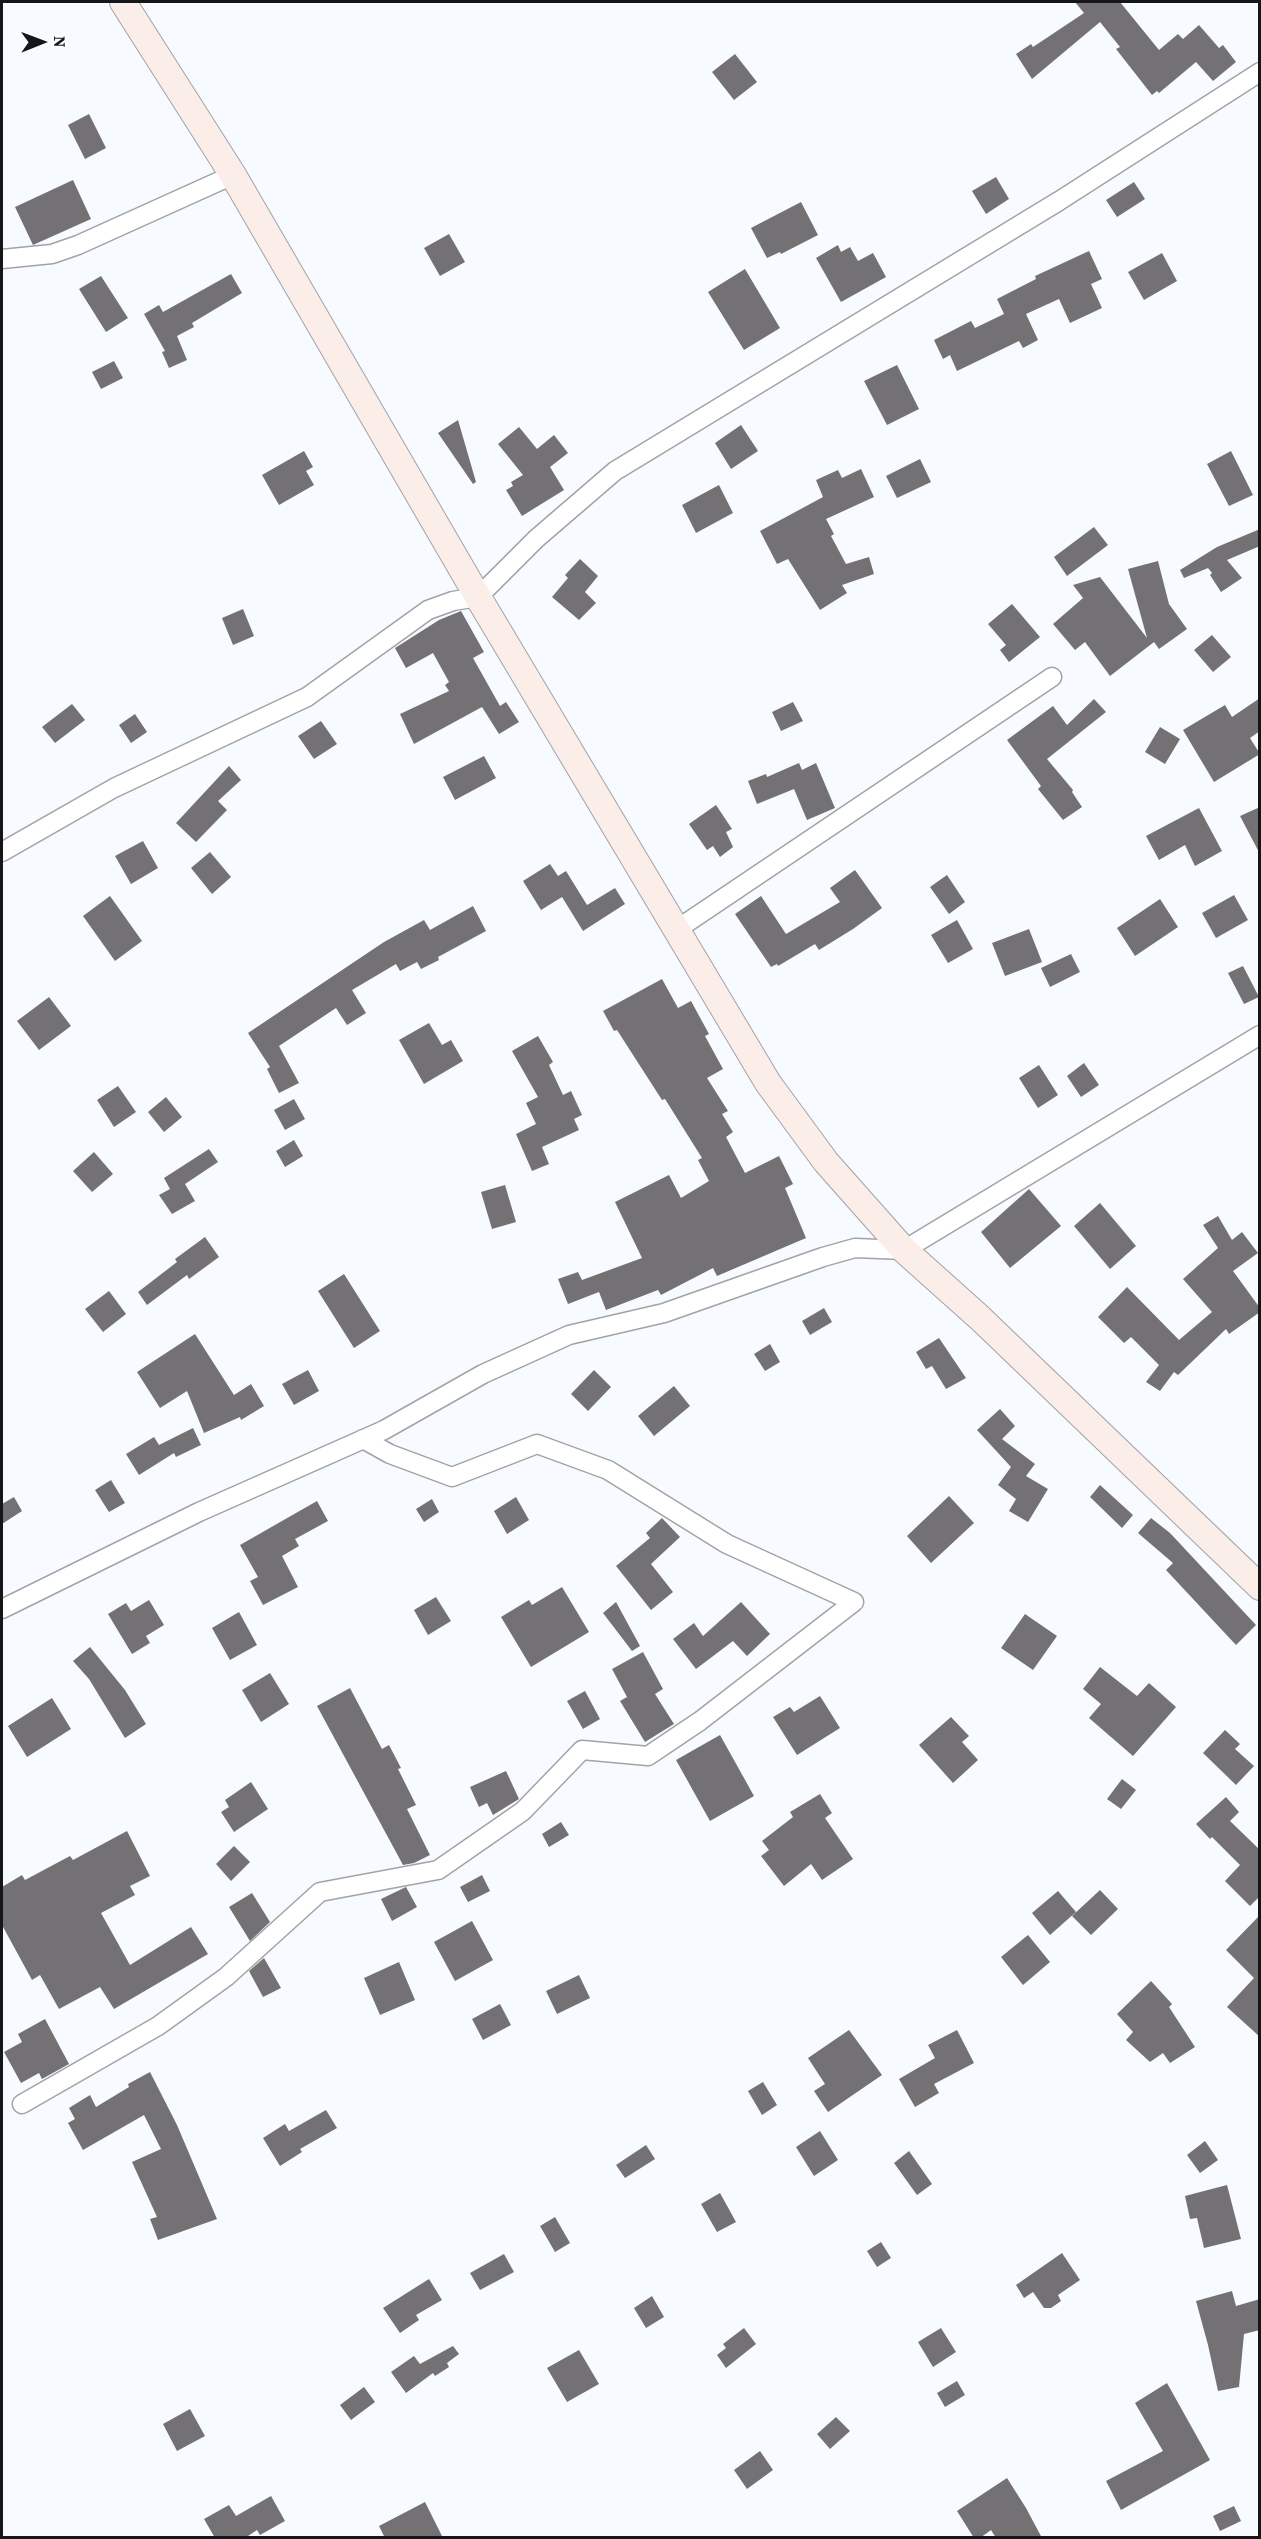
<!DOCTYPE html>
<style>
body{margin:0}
#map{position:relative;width:1261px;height:2539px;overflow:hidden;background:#f7fafe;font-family:"Source Serif 4",serif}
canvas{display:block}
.frame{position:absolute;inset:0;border:3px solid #151617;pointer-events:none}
.north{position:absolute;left:12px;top:12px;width:60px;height:60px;-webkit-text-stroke:4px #fff;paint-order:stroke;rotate:89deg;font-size:16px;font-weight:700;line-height:24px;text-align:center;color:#151617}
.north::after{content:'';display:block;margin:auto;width:21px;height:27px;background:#151617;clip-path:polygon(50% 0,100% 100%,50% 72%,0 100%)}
</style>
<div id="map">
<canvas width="1261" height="2539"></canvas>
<div class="frame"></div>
<div class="north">N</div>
</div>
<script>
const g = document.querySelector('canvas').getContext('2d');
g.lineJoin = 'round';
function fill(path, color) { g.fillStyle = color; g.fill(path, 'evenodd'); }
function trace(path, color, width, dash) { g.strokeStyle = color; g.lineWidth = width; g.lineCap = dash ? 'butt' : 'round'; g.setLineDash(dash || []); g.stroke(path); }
const building = new Path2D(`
 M1075 2H1120L1159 50 1178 34 1183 39 1199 25 1219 48 1223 45 1236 62 1213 81 1196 62 1159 93 1157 91 1152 95 1116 49 1120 47 1100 22 1032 79 1016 54 1031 44 1033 47 1084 13Z
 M735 54 757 82 734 100 712 72Z
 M89 114 106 148 85 159 68 125Z
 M996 177 1009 199 986 214 972 191Z
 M73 180 91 219 33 245 15 207Z
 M1134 182 1145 199 1117 217 1106 200Z
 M801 202 818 235 781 254 780 252 767 258 751 228Z
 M449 234 465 262 440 276 424 248Z
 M838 245 841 252 850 247 858 261 873 253 886 277 841 302 816 258Z
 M1089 251 1102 279 1091 284 1102 308 1070 323 1059 299 1026 314 1038 340 1023 348 1019 341 957 371 950 355 943 359 934 340 971 321 975 328 1004 314 997 299 1036 279 1035 276Z
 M1162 253 1177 281 1144 300 1128 272Z
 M745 269 780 328 744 350 708 292Z
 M231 274 242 293 192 323 194 327 177 336 187 360 169 368 162 352 165 351 144 314 159 305 163 312Z
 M101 276 128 318 106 332 79 289Z
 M114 361 123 378 101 389 92 372Z
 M897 365 919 409 887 425 864 381Z
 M458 420 476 482 473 484 438 433Z
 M741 425 758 451 731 469 715 443Z
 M519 427 537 449 554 435 568 453 550 467 564 490 522 516 506 490 513 486 511 482 523 475 498 444Z
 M304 451 313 467 306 471 314 485 279 505 262 475Z
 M1231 451 1253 495 1229 506 1207 464Z
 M920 459 931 482 897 498 886 476Z
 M861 469 874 497 826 519 834 534 831 536 846 564 869 557 874 574 842 585 847 593 820 610 788 559 777 564 760 531 823 497 816 480 838 470 842 478Z
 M719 485 733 513 696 533 682 505Z
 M1094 527 1108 545 1067 576 1054 557Z
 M1260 529V546L1227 560 1242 578 1221 592 1210 575 1212 573 1208 568 1184 578 1180 570 1217 547Z
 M580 559 598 576 585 592 596 603 579 620 552 597 568 578 565 575Z
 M1158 561 1169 604 1187 629 1159 649 1154 642 1110 676 1085 642 1075 650 1053 624 1083 598 1073 585 1100 577 1147 638 1128 569Z
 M1012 604 1040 637 1009 662 1000 650 1006 645 988 624Z
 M243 609 254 636 233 645 222 618Z
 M461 611 484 652 473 658 500 706 506 702 519 722 499 734 482 707 414 744 400 714 449 691 445 685 449 682 433 653 406 668 395 648 439 620Z
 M1212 635 1231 657 1213 672 1194 650Z
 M1260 698V731L1250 738 1260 754 1214 782 1183 730 1225 705 1232 717Z
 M1094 699 1106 712 1047 759 1073 790 1072 792 1082 807 1063 820 1038 789 1041 786 1007 740 1053 706 1067 725Z
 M793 702 803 721 781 731 772 712Z
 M72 704 85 720 55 743 42 727Z
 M135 714 147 732 131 743 119 725Z
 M321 721 337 744 314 759 298 736Z
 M1160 727 1180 739 1165 764 1145 752Z
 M484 756 496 778 455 800 443 777Z
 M799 763 802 770 816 763 835 808 807 820 794 789 757 804 748 781 766 774 767 777Z
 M229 766 241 780 218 801 227 810 196 842 176 823Z
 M716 805 732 829 726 832 733 847 720 857 713 846 707 850 689 824Z
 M1260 807V854L1240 816Z
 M1199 808 1222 851 1195 866 1185 845 1159 860 1146 836Z
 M143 841 158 868 131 884 115 856Z
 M210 852 231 877 212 894 191 868Z
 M550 864 558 876 566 871 587 905 615 888 625 904 583 931 562 897 541 910 523 881Z
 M855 870 882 908 853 929 819 950 815 944 778 966 777 964 771 967 735 914 761 896 786 934 840 902 830 888Z
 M947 875 965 902 949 914 930 887Z
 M1234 895 1248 920 1216 938 1202 913Z
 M110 896 142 941 115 961 83 916Z
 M1160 899 1178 927 1135 956 1117 928Z
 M473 906 486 931 438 957 439 960 421 969 417 962 400 971 396 964 352 990 366 1013 347 1025 336 1008 279 1046 299 1083 279 1093 267 1069 270 1067 248 1033 384 942 424 920 430 930Z
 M957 920 973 949 948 963 931 935Z
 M1029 929 1042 962 1005 976 992 943Z
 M1071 954 1080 972 1050 987 1041 968Z
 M1243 966 1259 997 1244 1004 1228 973Z
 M662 979 678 1008 691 1001 709 1034 705 1036 723 1069 707 1078 728 1111 722 1114 733 1132 726 1137 745 1173 779 1156 793 1184 785 1188 806 1238 717 1276 713 1268 661 1295 658 1290 606 1310 599 1292 568 1304 558 1279 578 1272 582 1280 642 1258 615 1202 669 1175 681 1198 709 1181 698 1160 702 1158 665 1099 662 1100 617 1030 614 1031 603 1011Z
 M49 997 71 1026 39 1050 17 1021Z
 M429 1023 442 1045 451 1040 463 1061 424 1084 399 1040Z
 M538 1036 553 1062 549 1065 563 1095 571 1091 582 1115 574 1119 579 1130 542 1147 549 1164 532 1171 516 1134 536 1124 526 1103 538 1097 512 1051Z
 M1084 1063 1099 1085 1081 1097 1067 1076Z
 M1039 1065 1058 1095 1038 1108 1019 1078Z
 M118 1086 136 1112 114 1127 97 1100Z
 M166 1097 182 1117 164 1132 148 1112Z
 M294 1099 305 1119 285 1130 274 1110Z
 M294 1140 303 1156 285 1167 276 1151Z
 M209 1149 218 1162 185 1184 195 1201 172 1214 159 1195 170 1189 164 1178Z
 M94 1152 113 1174 92 1192 73 1171Z
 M505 1185 516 1222 492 1229 481 1192Z
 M1029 1189 1061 1226 1010 1268 981 1232Z
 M1100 1203 1136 1246 1110 1269 1074 1226Z
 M1218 1216 1232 1240 1242 1232 1258 1253 1233 1271 1260 1308V1312L1229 1334 1226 1329 1178 1375 1174 1372 1160 1391 1146 1382 1159 1365 1131 1337 1124 1343 1098 1317 1127 1287 1179 1340 1212 1312 1183 1279 1218 1248 1203 1225Z
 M205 1237 219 1257 189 1279 187 1275 147 1305 138 1292 177 1262 175 1259Z
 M344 1274 380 1331 354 1348 318 1291Z
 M109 1291 126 1314 103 1332 85 1309Z
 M824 1308 832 1322 810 1335 802 1321Z
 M195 1334 234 1395 251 1384 264 1406 241 1420 240 1417 204 1433 187 1391 160 1408 137 1372Z
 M939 1338 966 1378 946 1389 932 1366 926 1369 916 1352Z
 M770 1344 780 1362 765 1371 754 1354Z
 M308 1370 319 1391 294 1405 282 1384Z
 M594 1370 611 1387 588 1411 571 1394Z
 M674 1386 690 1406 654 1436 638 1416Z
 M1000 1409 1015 1426 1002 1439 1035 1464 1026 1476 1048 1489 1028 1522 1009 1511 1016 1499 998 1485 1011 1467 977 1430Z
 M193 1428 201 1445 176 1457 174 1453 139 1475 126 1454 154 1437 159 1445Z
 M111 1480 125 1503 109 1512 95 1490Z
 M1100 1485 1133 1515 1122 1528 1090 1497Z
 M949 1496 974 1523 931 1563 907 1536Z
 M14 1497 22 1511 2 1524V1504Z
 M516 1497 529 1520 507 1534 494 1511Z
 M432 1499 439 1512 424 1522 416 1509Z
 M317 1501 328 1521 295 1539 299 1546 282 1556 298 1587 263 1605 250 1581 258 1577 240 1545Z
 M662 1518 680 1537 651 1564 673 1592 651 1610 616 1566 650 1538 646 1533Z
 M1151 1518 1170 1533 1256 1625 1236 1645 1166 1570 1173 1563 1138 1533Z
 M562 1587 589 1632 531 1667 501 1617 529 1600 532 1605Z
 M436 1597 451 1621 428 1635 414 1610Z
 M149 1600 164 1625 146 1636 150 1643 132 1654 108 1614 126 1603 131 1611Z
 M616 1602 640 1646 632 1651 603 1613Z
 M741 1602 770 1634 747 1656 733 1641 696 1669 673 1639 694 1623 703 1636Z
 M239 1612 257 1645 230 1660 212 1628Z
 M1025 1614 1057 1636 1033 1670 1001 1648Z
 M90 1647 125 1690 146 1724 125 1738 89 1679 73 1661Z
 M643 1652 663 1689 655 1694 674 1724 645 1742 620 1701 627 1697 612 1669Z
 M1100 1667 1137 1696 1149 1683 1176 1707 1133 1756 1089 1718 1101 1704 1083 1689Z
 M270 1673 289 1704 261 1722 242 1690Z
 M350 1688 382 1749 389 1745 401 1768 398 1769 416 1805 407 1809 430 1855 414 1863 403 1865 317 1706Z
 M585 1691 600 1719 583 1729 567 1701Z
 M820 1696 840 1728 797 1755 773 1717 790 1707 794 1712Z
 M52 1698 71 1729 27 1757 8 1726Z
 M951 1717 969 1736 962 1742 978 1760 953 1783 919 1745Z
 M1225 1730 1240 1744 1235 1749 1254 1766 1236 1785 1203 1753Z
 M720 1735 754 1796 710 1821 676 1760Z
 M506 1771 519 1799 493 1815 487 1803 479 1807 470 1787Z
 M1122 1779 1136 1790 1121 1809 1107 1799Z
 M251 1782 268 1809 234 1832 221 1812 229 1807 225 1800Z
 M820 1794 832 1813 825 1818 853 1859 822 1880 811 1864 784 1886 761 1856 769 1850 762 1841 793 1817 790 1812Z
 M1226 1797 1239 1812 1230 1821 1260 1850V1896L1250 1906 1225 1881 1240 1865 1212 1837 1210 1839 1196 1824Z
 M561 1822 569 1835 549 1847 542 1834Z
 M127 1831 150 1876 130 1886 135 1895 101 1913 130 1965 191 1927 208 1954 114 2009 100 1987 59 2009 40 1975 32 1980 2 1925V1887L22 1875 25 1880 70 1856 73 1860Z
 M234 1846 250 1862 231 1881 216 1864Z
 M482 1875 490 1891 468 1902 460 1887Z
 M406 1887 417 1907 392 1921 381 1899Z
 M1100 1890 1118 1909 1091 1935 1072 1916Z
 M1058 1891 1076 1912 1050 1935 1032 1913Z
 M252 1893 270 1922 250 1941 229 1907Z
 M1260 1915V2037L1227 2007 1254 1978 1226 1950Z
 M472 1921 493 1960 455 1981 434 1942Z
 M1028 1935 1050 1962 1023 1985 1001 1957Z
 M264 1958 281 1988 263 1997 249 1971Z
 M399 1962 415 2000 380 2015 364 1978Z
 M579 1975 590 1998 557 2014 546 1991Z
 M1151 1981 1172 2004 1169 2007 1195 2047 1170 2063 1163 2053 1150 2062 1126 2040 1133 2032 1117 2014Z
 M500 2004 511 2025 483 2040 472 2019Z
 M45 2019 69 2064 42 2079 39 2073 21 2083 4 2052 22 2042 18 2034Z
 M849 2030 882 2075 828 2112 814 2091 825 2084 808 2058Z
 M957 2030 974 2063 934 2084 939 2093 915 2107 899 2079 935 2058 928 2045Z
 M150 2072 177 2125 217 2219 158 2240 150 2219 157 2217 132 2162 161 2149 144 2115 83 2150 68 2123 75 2119 69 2108 90 2095 96 2107 129 2087 128 2084Z
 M763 2082 777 2105 762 2115 748 2091Z
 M326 2110 337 2128 300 2149 302 2152 280 2166 263 2138 285 2124 289 2131Z
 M820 2131 838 2160 814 2176 796 2147Z
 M1205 2141 1218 2160 1200 2173 1187 2155Z
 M646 2145 655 2159 625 2178 616 2165Z
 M909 2151 932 2184 917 2195 894 2163Z
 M1227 2185 1241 2239 1204 2248 1197 2218 1190 2219 1185 2196Z
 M720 2193 736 2222 717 2232 701 2204Z
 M555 2217 570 2243 555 2252 540 2226Z
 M881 2242 891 2258 877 2267 867 2251Z
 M1062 2253 1080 2280 1058 2295 1061 2301 1051 2308H1044L1033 2292 1024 2298 1016 2285Z
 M504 2254 514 2272 480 2290 470 2273Z
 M429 2279 442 2300 416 2315 419 2320 400 2333 383 2308Z
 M1232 2291 1236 2306 1260 2299V2330L1244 2334 1239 2387 1218 2391 1208 2345 1196 2301Z
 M652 2296 664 2317 646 2328 634 2308Z
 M744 2328 756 2344 726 2368 717 2355 726 2348 723 2344Z
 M941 2328 956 2352 933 2367 918 2342Z
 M453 2346 459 2354 447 2363 449 2367 435 2376 433 2373 406 2393 391 2372 414 2356 420 2364Z
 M579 2350 599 2384 567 2402 547 2368Z
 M957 2381 965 2395 945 2407 937 2393Z
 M1167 2383 1210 2460 1121 2510 1106 2481 1163 2451 1135 2403Z
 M364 2387 375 2402 351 2420 340 2405Z
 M190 2409 205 2436 177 2451 163 2424Z
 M836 2417 850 2431 830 2449 817 2434Z
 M760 2451 773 2470 747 2489 734 2470Z
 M1007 2478 1026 2508 1042 2538H996L991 2530 980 2538H974L957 2511Z
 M271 2496 285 2521 260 2535 257 2530 245 2538H215L204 2519 229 2505 236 2516Z
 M425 2502 443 2538H385L379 2526Z
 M1234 2506 1241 2521 1220 2531 1213 2516Z`);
const street = new Path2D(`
 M2 259 52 254 78 245 233 175
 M2 852 114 788 307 697 428 610 453 601 478 597 536 539 615 471 1059 201 1260 72
 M676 930 1052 677
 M2 1609 199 1512 384 1430 483 1374 569 1335 664 1313 823 1257 855 1248 904 1250 1260 1035
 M22 2104 158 2026 226 1977 320 1892 438 1870 523 1811 582 1750 648 1756 700 1721 854 1602 727 1544 608 1470 537 1444 452 1477 390 1454 363 1439`);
const secondary = new Path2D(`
 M123 2 233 175 478 597 768 1083 826 1162 904 1250 980 1318 1260 1587`);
fill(building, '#747174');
trace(street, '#a1a3a7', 21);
trace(secondary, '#a1a3a7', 28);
trace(street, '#fff', 18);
trace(secondary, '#fbede8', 26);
</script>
